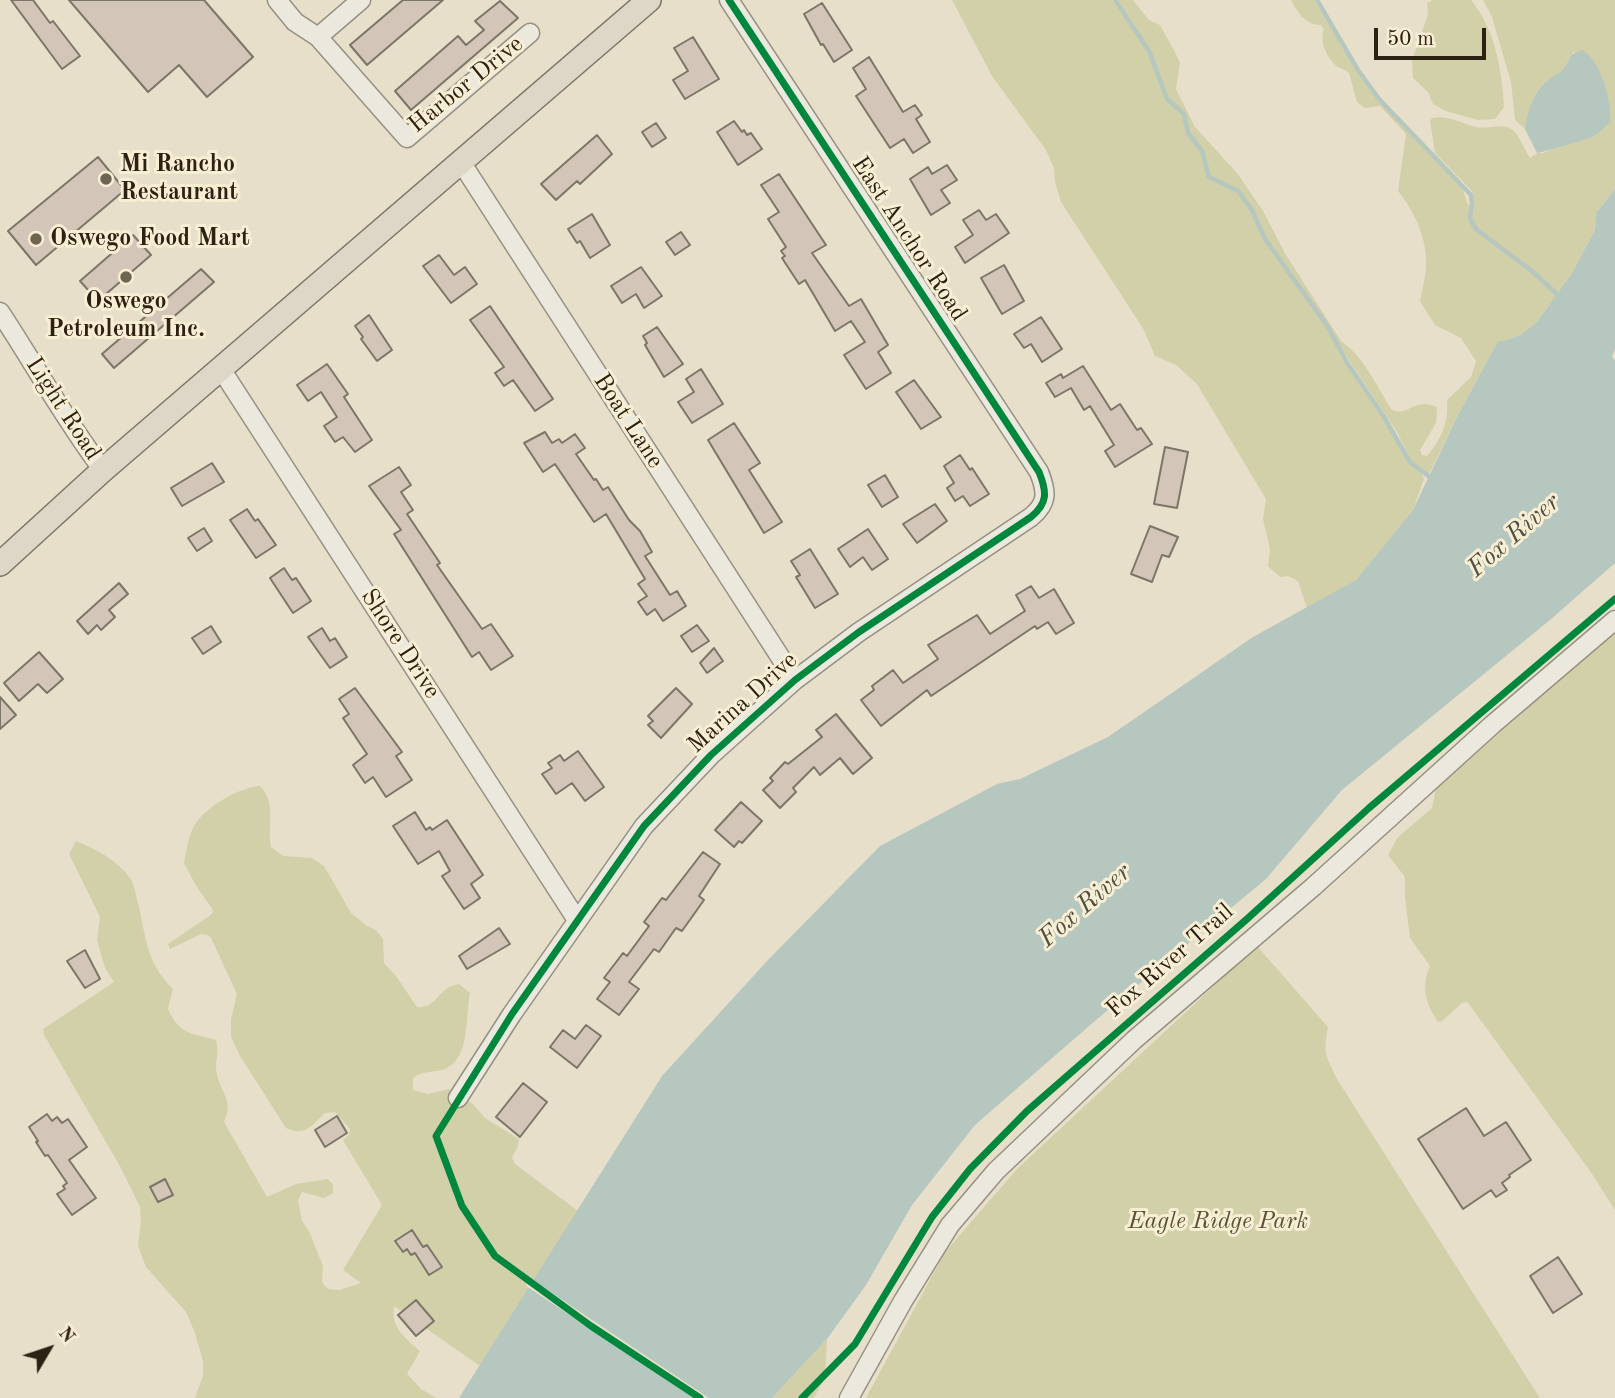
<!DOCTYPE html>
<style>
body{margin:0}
#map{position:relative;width:1615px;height:1398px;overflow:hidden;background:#e7dfca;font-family:"Old Standard TT",serif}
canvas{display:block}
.north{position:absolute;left:14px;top:1314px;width:70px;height:70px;-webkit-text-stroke:5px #f8eed4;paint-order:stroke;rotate:51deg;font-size:19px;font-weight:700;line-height:28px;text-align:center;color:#2c2112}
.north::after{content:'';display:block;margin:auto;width:24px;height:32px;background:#2c2112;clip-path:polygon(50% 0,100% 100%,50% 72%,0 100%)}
.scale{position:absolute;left:1374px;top:28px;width:112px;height:32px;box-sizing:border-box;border:4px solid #2c2112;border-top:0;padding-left:9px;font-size:21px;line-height:24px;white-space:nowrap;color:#2c2112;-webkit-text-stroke:5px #f8eed4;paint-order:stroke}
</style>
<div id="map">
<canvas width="1615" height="1398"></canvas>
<div class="north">N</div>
<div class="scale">50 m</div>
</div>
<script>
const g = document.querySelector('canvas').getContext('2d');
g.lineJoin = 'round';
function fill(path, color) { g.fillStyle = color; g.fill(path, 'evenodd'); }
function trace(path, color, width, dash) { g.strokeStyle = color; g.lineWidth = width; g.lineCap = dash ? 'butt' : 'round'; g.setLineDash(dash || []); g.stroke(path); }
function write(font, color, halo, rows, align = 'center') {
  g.font = font + ' "Old Standard TT",serif'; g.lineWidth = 6; g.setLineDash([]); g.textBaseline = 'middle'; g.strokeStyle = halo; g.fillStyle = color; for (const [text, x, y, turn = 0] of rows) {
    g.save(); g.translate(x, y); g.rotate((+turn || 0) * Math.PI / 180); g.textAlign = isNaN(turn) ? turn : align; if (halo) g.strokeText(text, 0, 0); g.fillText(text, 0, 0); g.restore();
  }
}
const green = new Path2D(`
 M952 0H1112L1137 35 1140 34 1117 0H1133L1149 20 1160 25 1175 52 1180 63 1176 89 1195 127 1237 173 1263 211 1286 255 1341 341C1364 357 1377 386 1391 409 1407 419 1413 396 1437 407L1436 423 1420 450 1422 455 1427 456C1442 438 1449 422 1447 400L1471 377 1476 361 1461 338 1435 325 1420 301C1422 290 1425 279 1426 268 1428 240 1415 212 1398 191L1406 134 1380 106 1365 108 1357 102 1349 73C1346 70 1342 69 1338 67 1327 59 1319 41 1324 29L1321 25C1305 25 1298 13 1291 0H1314L1359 75 1374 96 1462 187 1468 205 1474 203 1472 191 1435 153 1430 121 1432 118C1448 115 1461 123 1475 127 1488 130 1502 122 1513 130 1518 134 1526 152 1530 158L1537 153H1543L1574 141 1575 51 1571 55 1564 71 1547 81 1525 129 1515 120 1511 82 1492 17 1483 0H1615V189L1596 213 1595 230 1572 273 1537 322 1522 334 1507 340 1498 341 1457 417 1429 474 1412 462 1397 432 1340 347V355L1378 410 1408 461 1421 472 1424 479 1413 510 1356 580 1307 608 1298 581 1288 576 1280 577 1268 566 1270 549 1263 519 1266 499 1197 384 1176 365 1155 356 1144 330 1061 202 1055 182 1054 168 1046 150 992 76Z
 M1433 0H1471C1495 29 1502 70 1504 107L1495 119 1478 120 1446 111 1433 104 1428 92 1413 78 1412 60 1428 15 1427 3Z
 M1615 632V1210L1590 1171 1469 1004 1467 1002 1462 1003 1442 1021 1438 1022C1425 1002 1421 988 1430 966L1410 938 1405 897V877L1388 855 1398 837 1432 808 1436 788Z
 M260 786C277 803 267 826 271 847L283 856 312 858 324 866 351 913 367 926 376 930 383 939 384 963 396 976 417 1007C438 1009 436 988 459 984L470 993C465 1015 471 1058 445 1069 433 1073 423 1070 413 1078V1090L428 1094 449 1089 473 1104 485 1118 519 1139 517 1149 512 1157 515 1164 578 1211 480 1366 394 1306C390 1327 406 1339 420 1351L407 1374 421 1389 436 1398H195L203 1376V1361L195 1333 186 1312 146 1267 138 1246 141 1221 140 1207 121 1168 44 1035 43 1029 114 982 105 968 97 940 100 917 69 854 76 841C96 849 117 860 130 878 134 884 135 892 137 899 146 935 145 962 173 989L168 1009C180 1035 191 1033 216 1040 220 1055 214 1060 217 1074 221 1094 234 1100 224 1122L267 1197 296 1184 328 1179 333 1185V1193L324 1198 302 1192 298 1200 302 1221 309 1231 323 1266 322 1282 328 1289 339 1290 361 1283 343 1270 382 1205 343 1140 349 1135 350 1129 335 1112 325 1113C312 1125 306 1137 286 1128L240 1056 231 1037V1019L237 994 211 938 208 935 201 934 170 949 168 944 212 914 213 910 195 884 184 863C186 852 188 840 192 830 201 809 237 788 260 786Z
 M1257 946 1328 1027C1323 1053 1325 1055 1337 1079L1540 1398H866L945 1252 1018 1168Z
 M827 1339 825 1378 814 1398H772Z`);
const water = new Path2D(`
 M1582 50C1600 58 1613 104 1610 122 1605 127 1599 133 1592 137 1588 139 1540 153 1537 153L1525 129C1527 113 1533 94 1545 83 1560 69 1561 78 1571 55Z
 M1615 189V348L1612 357 1615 360V563L1550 620 1342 790 1266 879 1096 1020 975 1125 912 1205 866 1285 827 1339 772 1398H459L662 1076 767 961 880 846 997 784 1020 779 1108 737 1253 637 1356 580 1413 510 1457 417 1498 341 1507 340 1522 334 1537 322 1572 273 1595 230 1596 213Z`);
const pier = new Path2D(`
 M531 1279 709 1398H695L526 1286Z`);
const stream = new Path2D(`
 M1115 0 1149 51 1167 99 1184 114 1188 133 1202 151 1209 177 1238 191 1252 210 1265 239 1328 327 1346 361 1384 417 1410 462 1432 479
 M1317 0 1358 70 1379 99 1471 195 1472 203 1470 219 1476 229 1533 272 1560 297`);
const building = new Path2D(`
 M11 0H33L50 23 53 21 80 56 62 69Z
 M69 0H204L253 57 207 97 179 65 148 92Z
 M403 0H443L367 65 350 45Z
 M500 1 518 18 411 110 395 91 458 36 466 45 484 30 475 21Z
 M822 3 852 50 834 62 823 44 821 45 804 14Z
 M693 37 719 79 685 99 673 80 688 71 674 48Z
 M869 57 903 112 915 105 922 115 916 119 930 142 913 153 904 139 890 148 856 96 866 89 853 68Z
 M734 121 742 132 744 130 747 135 751 133 762 149 738 165 717 132Z
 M656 123 666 138 652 147 642 132Z
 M597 135 612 154 580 184 577 181 556 200 541 184Z
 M98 157 125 190 36 265 8 231Z
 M947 165 957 180 941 190 950 203 931 215 910 179 928 167 932 174Z
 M779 174 826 245 812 253 849 306 861 299 888 345 878 352 891 373 866 389 844 355 865 342 851 321 835 331 805 280 799 284 782 258 785 256 781 251 786 247 768 219 779 212 761 185Z
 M979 210 986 220 996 214 1009 233 965 263 955 247 973 235 963 220Z
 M592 214 610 245 590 258 580 241 577 243 568 229Z
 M681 232 690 245 675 255 666 242Z
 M133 235 151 255 98 301 80 281Z
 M439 255 454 275 465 267 477 284 451 303 423 266Z
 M1004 265 1024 301 1002 314 981 278Z
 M641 267 662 296 644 308 636 294 622 303 611 286Z
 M201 269 214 282 114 368 102 354Z
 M490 306 553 399 535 411 513 380 504 386 495 373 504 367 470 320Z
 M369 315 392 350 377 361 361 339 363 337 355 326Z
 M1041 317 1062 349 1042 362 1031 344 1024 348 1014 334Z
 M657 327 683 364 664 377 645 345 647 343 643 336Z
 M327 364 348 394 344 397 372 440 355 452 343 437 335 442 324 426 337 417 321 392 308 401 297 385Z
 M1083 366 1111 410 1120 404 1137 430 1141 428 1152 444 1115 467 1105 451 1114 445 1090 406 1084 410 1071 388 1055 397 1046 383 1061 374 1063 378Z
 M701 369 723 404 692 423 678 402 694 392 686 379Z
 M914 380 941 417 921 429 896 392Z
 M734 423 760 463 749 470 782 522 764 533 708 440Z
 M545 432 552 443 559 439 562 443 575 434 585 448 576 454 594 480 596 479 603 490 608 487 629 520 640 531 652 552 645 556 670 595 677 591 686 606 663 621 655 609 647 615 638 602 647 596 638 584 645 579 606 514 594 522 555 464 543 472 524 443Z
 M1165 447 1188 452 1177 508 1154 504Z
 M960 455 970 470 972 468 989 494 970 506 963 496 955 501 947 488 954 483 944 466Z
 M212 463 224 482 182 506 171 488Z
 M399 467 411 485 401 492 413 510 407 514 440 563 437 565 482 629 491 624 513 656 491 670 479 652 472 657 394 534 401 530 369 486Z
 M885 475 898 497 882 507 868 485Z
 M935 504 947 521 917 543 903 524Z
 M247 509 255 521 258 519 276 545 256 558 230 520Z
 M1150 526 1178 537 1169 557 1162 555 1152 582 1131 574Z
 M204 528 212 541 197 551 188 538Z
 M868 529 888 559 872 570 863 557 850 567 838 549Z
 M810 549 838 594 815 608 796 577 800 575 791 561Z
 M284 568 292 580 296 578 311 601 293 613 270 578Z
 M119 583 128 594 109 610 115 617 101 630 97 625 88 634 77 621Z
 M1031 586 1039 598 1054 589 1074 623 1056 634 1048 622 1037 629 1035 626 931 696 927 690 881 726 861 700 874 690 872 686 893 670 903 683 938 659 928 645 977 615 990 634 1025 611 1016 595Z
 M697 625 709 641 692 652 681 636Z
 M211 626 221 642 203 654 192 638Z
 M322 628 330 641 335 638 347 657 330 668 308 637Z
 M714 648 723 661 707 673 700 663Z
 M39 652 63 679 47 693 38 684 19 701 4 683Z
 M355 688 402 752 396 756 412 780 386 797 373 777 365 783 353 765 367 754 343 718 349 714 339 699Z
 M676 688 692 704 661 738 648 725 653 721 648 716Z
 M0 697 16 715 0 729Z
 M836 714 872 758 853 774 840 758 820 775 814 767 793 788 796 792 780 808 763 790 773 781 770 778 785 762 788 764 822 737 816 730Z
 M578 751 604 787 585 801 572 783 556 794 542 774 552 768 548 763 560 755 564 761Z
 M741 802 762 821 742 843 739 841 734 847 715 830Z
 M415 812 426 830 430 827 432 830 447 820 483 875 471 884 480 898 464 909 442 876 450 871 439 851 418 864 393 826Z
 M703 852 720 864 699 896 704 900 682 931 676 928 659 952 654 949 629 982 639 989 619 1015 597 999 610 982 604 978 623 953 627 956 649 926 644 922 662 898 666 900Z
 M499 928 510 944 467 969 459 956Z
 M85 950 100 979 85 988 67 961Z
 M586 1025 601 1036 577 1068 550 1047 563 1030 575 1039Z
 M523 1083 547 1102 520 1137 496 1117Z
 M1466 1108 1484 1136 1506 1122 1531 1160 1509 1175 1510 1177 1502 1183 1507 1190 1496 1197 1491 1190 1463 1209 1418 1139Z
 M47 1114 52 1121 57 1117 62 1123 68 1119 87 1147 69 1160 96 1198 72 1215 57 1194 65 1189 63 1186 67 1183 48 1155 45 1156 36 1142 38 1141 29 1127Z
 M337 1116 347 1133 325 1147 315 1130Z
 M165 1179 173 1195 158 1202 150 1187Z
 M412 1230 423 1247 427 1245 442 1267 429 1275 415 1253 411 1255 407 1249 403 1252 395 1241Z
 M1558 1257 1582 1294 1553 1313 1530 1276Z
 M416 1300 434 1321 416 1336 398 1315Z`);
const minor = new Path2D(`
 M277 0 295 22 318 37 361 0
 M318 37 407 138 530 33
 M461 162 795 680
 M0 312C35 365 65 420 103 470
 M221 369 577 920
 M458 1098 512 1014 644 826 711 755 795 680 859 632 1031 517C1048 503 1047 492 1039 472L729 0
 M849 1398 903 1301 950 1225 996 1171 1134 1040 1313 887 1492 725 1615 620`);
const major = new Path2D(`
 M0 564 103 470 649 0`);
const cycleway = new Path2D(`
 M700 1398 591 1326 495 1256 462 1206 436 1136 512 1014 644 826 711 755 795 680 859 632 1031 517C1048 503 1047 492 1039 472L729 0
 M802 1398 855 1344 932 1217 970 1169 1027 1111 1247 919 1369 808 1615 599`);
const markers = [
 [106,179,7,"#6d6452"],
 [36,239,7,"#6d6452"],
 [126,277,7,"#6d6452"]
];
const streetNames = [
 ["Harbor Drive",466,85,-39],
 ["East Anchor Road",909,239,57],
 ["Light Road",63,409,57],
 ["Boat Lane",628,421,57],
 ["Shore Drive",400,644,57],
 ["Marina Drive",743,703,-42],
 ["Fox River Trail",1170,961,-41]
];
const poiNames = [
 ["Mi Rancho",120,165],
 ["Restaurant",120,193],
 ["Oswego Food Mart",50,239],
 ["Oswego",126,302,"center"],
 ["Petroleum Inc.",126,330,"center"]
];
const parkNames = [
 ["Eagle Ridge Park",1218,1222]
];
const waterNames = [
 ["Fox River",1514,536,-41],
 ["Fox River",1085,906,-41]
];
fill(green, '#d2d0a8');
fill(water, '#b5c7bf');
fill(pier, '#e7dfca');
trace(stream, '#b5c7bf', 4.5);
fill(building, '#d3c5b7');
trace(building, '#7c7669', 2);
trace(minor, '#969082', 21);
trace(major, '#7c7669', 26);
trace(minor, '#ebe8dd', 18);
trace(major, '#ded6c7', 23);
trace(cycleway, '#00873e', 7);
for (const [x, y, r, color] of markers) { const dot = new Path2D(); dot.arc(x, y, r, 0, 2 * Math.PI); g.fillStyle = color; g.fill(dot); trace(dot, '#f8eed4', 2.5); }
write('24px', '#2c2112', '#f8eed4', streetNames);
write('bold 24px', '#2c2112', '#f8eed4', poiNames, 'left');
write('italic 24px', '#595237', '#f8eed4', parkNames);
write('italic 26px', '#4e5044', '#f8eed4', waterNames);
</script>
